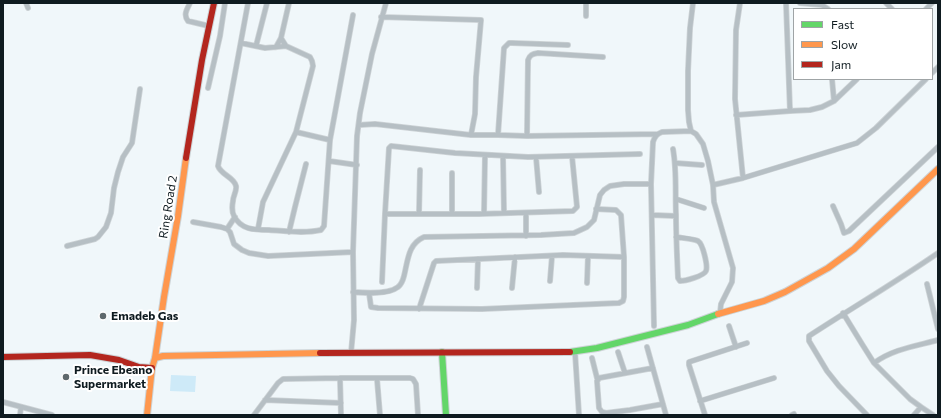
<!DOCTYPE html>
<style>
body{margin:0}
#map{position:relative;width:941px;height:418px;overflow:hidden;background:#f0f7fa;font-family:Commissioner,sans-serif}
canvas{display:block}
.frame{position:absolute;inset:0;border:4px solid #0f1b20;pointer-events:none}
.legend{position:absolute;left:793px;top:8px;width:140px;height:72px;box-sizing:border-box;background:#fff;border:1px solid #9fa4a6;margin:0;padding:5px 7px;list-style:none;font-size:12px;color:#0f1b20}
.legend li{display:flex;align-items:center;gap:8px;height:20px}
.legend b{width:20px;border:1px solid #9fa4a6}
</style>
<div id="map">
<canvas width="941" height="418"></canvas>
<div class="frame"></div>
<ul class="legend">
<li><b style="height:5px;background:#63d668"></b>Fast</li>
<li><b style="height:5px;background:#ff974d"></b>Slow</li>
<li><b style="height:5px;background:#b3261e"></b>Jam</li>
</ul>
</div>
<script>
const g = document.querySelector('canvas').getContext('2d');
g.lineJoin = 'round';
function fill(path, color) { g.fillStyle = color; g.fill(path, 'evenodd'); }
function trace(path, color, width, dash) { g.strokeStyle = color; g.lineWidth = width; g.lineCap = dash ? 'butt' : 'round'; g.setLineDash(dash || []); g.stroke(path); }
function write(font, color, halo, rows, align = 'center') {
  g.font = font + ' Commissioner,sans-serif'; g.lineWidth = 4; g.setLineDash([]); g.textBaseline = 'middle'; g.strokeStyle = halo; g.fillStyle = color; for (const [text, x, y, turn = 0] of rows) {
    g.save(); g.translate(x, y); g.rotate((+turn || 0) * Math.PI / 180); g.textAlign = isNaN(turn) ? turn : align; if (halo) g.strokeText(text, 0, 0); g.fillText(text, 0, 0); g.restore();
  }
}
const green = new Path2D(`
 M171 375 196 376 195 392 170 391Z`);
const street = new Path2D(`
 M26 3 28 8
 M190 3C187 9 183 15 188 21L209 26
 M248 3 218 166C221 175 234 177 236 186 237 191 233 196 233 201 232 206 232 212 234 216 237 222 242 226 248 228 254 230 262 230 269 230 286 231 304 234 321 230L324 226 330 140 353 15
 M693 3 690 28 688 71V110L689 122 691 131 696 134 703 144 708 161 713 185 714 202 733 268 732 282 721 304 720 313
 M740 3 736 30 735 99 743 178
 M786 3 790 111
 M800 3 822 5 828 9
 M886 3 892 9
 M926 9 932 3
 M586 16V3
 M381 17 481 20 476 77 475 114 471 135
 M241 43 265 48 286 46
 M256 46 267 3
 M276 47 281 38 289 3
 M932 73 938 67
 M832 79 834 101
 M208 88 220 36 225 3
 M736 115 790 111 810 110 822 107 834 101 857 79
 M359 125 375 124 471 135H498L527 136 658 134
 M296 132 330 140
 M498 135 504 48 509 43H512L568 45
 M527 136 528 60C530 55 532 54 538 53L603 57
 M673 149C677 171 675 193 676 215 676 236 677 257 678 278L680 281C685 281 704 276 706 271 708 266 703 244 698 241 694 239 682 238 676 237
 M503 156 504 213
 M536 157 539 192
 M329 161 357 165
 M675 163 702 165
 M713 185 743 178 857 143 876 128 926 79
 M676 199 704 208
 M833 206 841 224 844 233 849 231 938 147
 M526 213V236
 M385 214H479L573 211 577 207 572 156
 M419 214 420 170
 M452 214V173
 M484 214 485 155
 M652 215 676 216
 M193 222 221 227 227 229 230 232 234 244 242 250 249 253 268 256 353 252
 M227 229 235 217
 M258 229 263 202 296 132 313 66 312 61 310 57 286 46 281 38
 M289 232 295 207 306 164
 M67 246 95 239 98 237 106 227 111 213 114 188 118 172 123 157 132 143 140 89
 M550 281 552 256
 M382 282 385 214 389 148 391 146 455 153 528 157 640 154
 M587 283 588 256
 M927 284 938 329
 M477 288 478 259
 M512 288 515 257
 M353 292C365 293 388 295 398 287 402 284 403 280 404 276 408 260 408 244 424 237L541 235 574 233 587 227 594 220 600 195 604 190 610 186 624 184H651
 M369 293 371 307 378 308 482 309 619 303 623 301 624 297V257L621 215 616 210 596 209
 M419 309 434 263 436 261 563 255 624 257
 M843 313 862 344 874 363 910 399 921 407 933 415
 M654 326 651 184 653 142C655 136 657 134 662 132L691 131
 M729 326 736 347
 M647 347 666 415
 M575 352 579 415
 M618 352 625 373
 M351 353 354 320 353 252 357 136 360 113 372 54 386 3
 M592 358 597 378 598 380
 M874 363C893 349 916 346 938 340
 M653 368 599 378 597 381 599 408 602 412 606 413 630 410 663 404
 M340 378 341 415
 M377 379 380 415
 M265 400 341 403
 M700 401 774 378
 M3 402 52 415
 M20 415 21 407
 M254 415 278 383 283 379 340 378H410L413 379 416 384 418 415
 M705 415 689 365V362L747 343
 M792 415 794 414
 M867 415 839 386 827 371 809 341V336C852 308 896 282 938 253
 M914 415 921 407`);
const fast = new Path2D(`
 M442 352 446 415
 M570 352 597 348 688 325 718 314`);
const slow = new Path2D(`
 M718 314 764 301 785 292 828 268 854 249 938 169
 M155 358 163 356 320 353
 M147 415 152 368 155 358 164 297 178 216 186 158`);
const jam = new Path2D(`
 M186 158 202 60 214 3
 M320 353 570 352
 M3 357 90 355 119 360 139 367 152 368`);
const markers = [
 [103,316,4,"#5e686c"],
 [66,377,4,"#5e686c"]
];
const streetNames = [
 ["Ring Road 2",168,207,-81]
];
const poiNames = [
 ["Emadeb Gas",111,316],
 ["Prince Ebeano",74,370],
 ["Supermarket",74,384]
];
fill(green, '#ceeaf8');
trace(street, '#cdd3d6', 6);
trace(fast, '#cdd3d6', 8);
trace(slow, '#cdd3d6', 8);
trace(jam, '#cdd3d6', 8);
trace(street, '#b6bfc4', 4.5);
trace(fast, '#63d668', 6);
trace(slow, '#ff974d', 6);
trace(jam, '#b3261e', 6);
for (const [x, y, r, color] of markers) { const dot = new Path2D(); dot.arc(x, y, r, 0, 2 * Math.PI); g.fillStyle = color; g.fill(dot); trace(dot, '#fff', 1.5); }
write('12px', '#0f1b20', '#fff', streetNames);
write('bold 12px', '#0f1b20', '#fff', poiNames, 'left');
</script>
